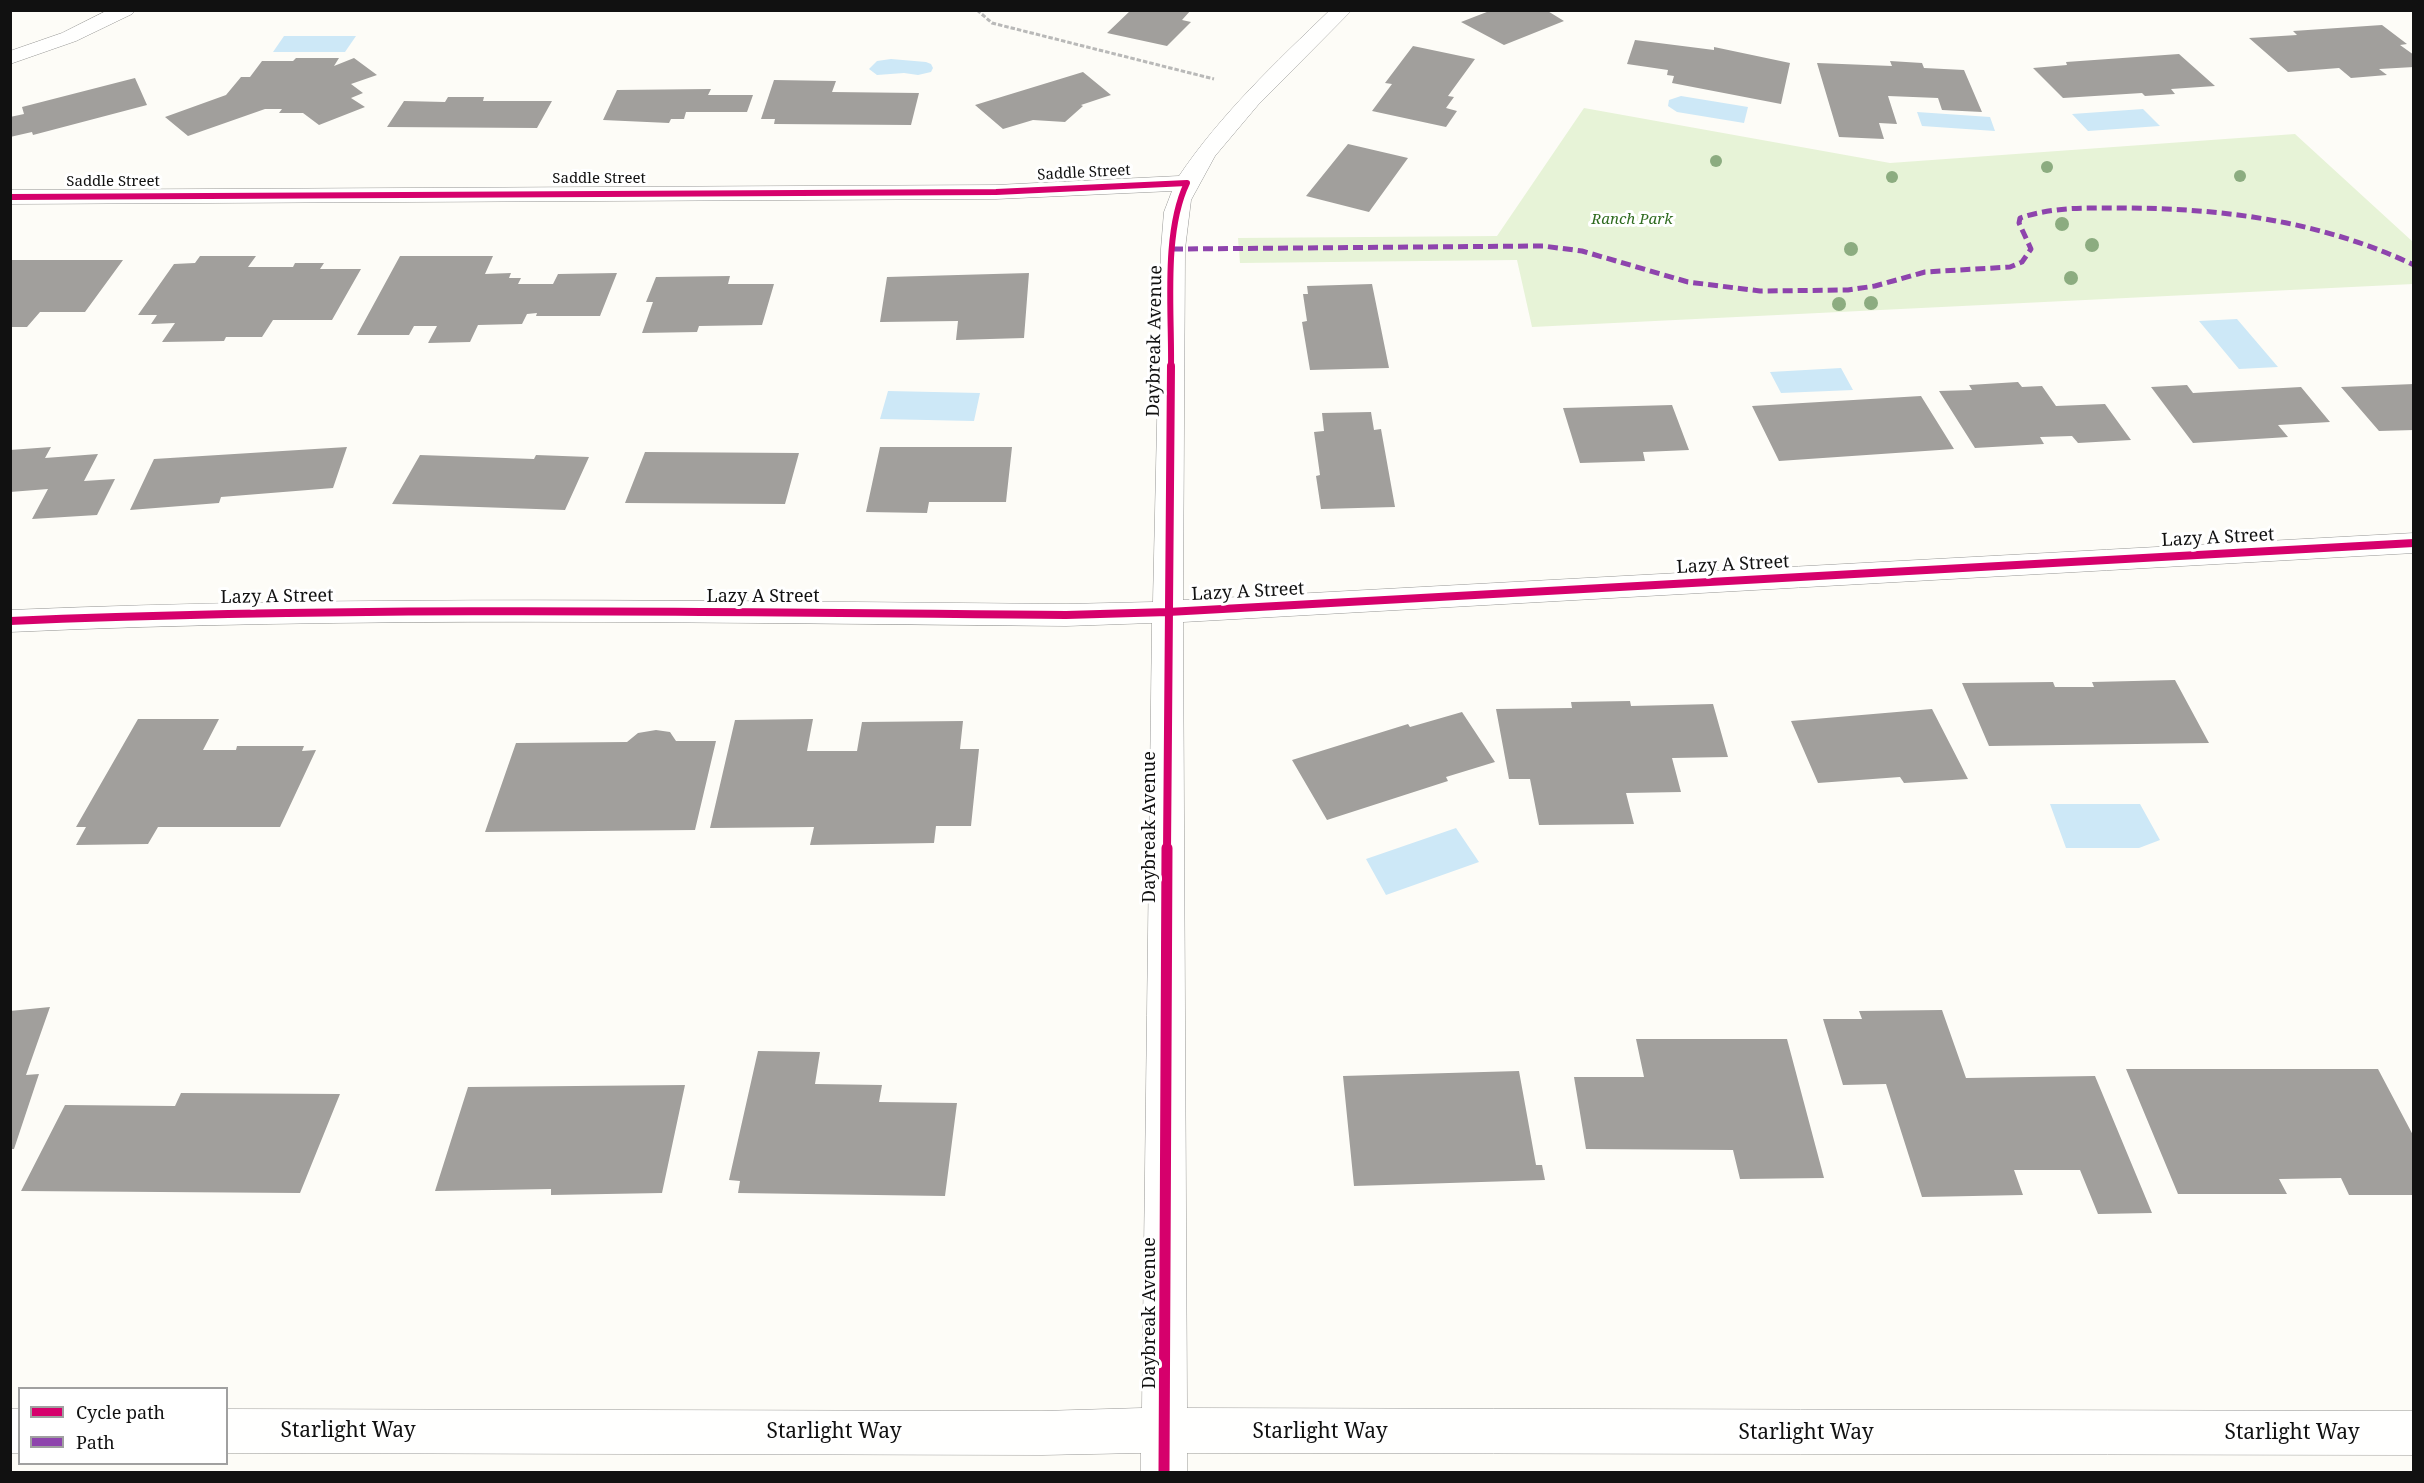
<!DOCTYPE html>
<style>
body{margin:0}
#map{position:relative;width:2424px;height:1483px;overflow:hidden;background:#fdfcf7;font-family:"Noto Serif",serif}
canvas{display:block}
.frame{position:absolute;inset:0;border:12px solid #111;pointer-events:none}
.legend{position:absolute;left:18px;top:1387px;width:210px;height:78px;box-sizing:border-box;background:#fff;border:2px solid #a0a0a0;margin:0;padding:8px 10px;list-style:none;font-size:18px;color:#111}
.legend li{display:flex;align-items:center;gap:12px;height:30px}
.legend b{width:30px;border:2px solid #a0a0a0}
</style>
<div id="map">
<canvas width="2424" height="1483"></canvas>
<div class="frame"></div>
<ul class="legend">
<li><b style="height:8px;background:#d6006c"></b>Cycle path</li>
<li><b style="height:8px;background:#8e44ad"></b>Path</li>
</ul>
</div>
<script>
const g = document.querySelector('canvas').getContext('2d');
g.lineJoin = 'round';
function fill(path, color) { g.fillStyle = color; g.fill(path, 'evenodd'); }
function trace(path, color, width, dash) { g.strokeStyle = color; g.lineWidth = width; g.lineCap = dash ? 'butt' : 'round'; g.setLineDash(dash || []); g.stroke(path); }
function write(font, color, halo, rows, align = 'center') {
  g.font = font + ' "Noto Serif",serif'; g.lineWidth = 6; g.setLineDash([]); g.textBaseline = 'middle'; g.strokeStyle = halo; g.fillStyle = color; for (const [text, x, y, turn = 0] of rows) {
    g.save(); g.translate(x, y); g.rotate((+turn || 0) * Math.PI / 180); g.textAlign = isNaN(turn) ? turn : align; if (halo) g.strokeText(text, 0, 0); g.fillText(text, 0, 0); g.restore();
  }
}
const green = new Path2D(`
 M1584 108 1890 163 2295 134 2413 242V284L1532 327 1517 260 1240 263 1238 238 1497 236Z`);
const water = new Path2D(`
 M284 36H356L345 52H273Z
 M891 59 926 62 931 64 933 68 931 72 918 75 904 73 877 75 869 69 877 61Z
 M1681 96 1748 107 1744 123 1677 112 1668 106 1669 100Z
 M2143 109 2160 126 2088 131 2072 114Z
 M1917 112 1990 117 1995 131 1922 126Z
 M2237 319 2278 367 2239 369 2199 321Z
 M1841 368 1853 390 1781 393 1770 372Z
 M888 391 980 393 974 421 880 419Z
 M2050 804H2140L2160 840 2139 848H2066Z
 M1456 828 1479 862 1386 895 1366 859Z`);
const building = new Path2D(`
 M1131 10H1191L1182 20 1191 22 1167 46 1107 33Z
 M1492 10H1546L1564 21 1504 45 1461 22Z
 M2382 25 2407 44 2400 45 2414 55V67L2379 69 2387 75 2351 78 2339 68 2288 72 2249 38 2297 35 2293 31Z
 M1635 40 1714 50V47L1790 63 1781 104 1672 83 1674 76 1667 75 1668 70 1627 64Z
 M1413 46 1475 59 1448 96 1454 97 1446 108 1457 111 1446 127 1372 111 1392 84 1385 83Z
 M2179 54 2215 86 2171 89 2175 94 2145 96 2142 93 2063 98 2033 68 2067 65 2066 62Z
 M296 58H339L334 66 354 58 377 75 351 84 363 93 351 98 365 107 319 125 303 113H279L282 109H265L188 136 165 117 226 95 241 77H250L262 61H293Z
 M1890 61 1922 63 1924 68 1964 70 1982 112 1942 110 1938 98 1888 96 1897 124 1879 123 1884 139 1839 137 1817 63 1892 66Z
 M1083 72 1111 95 1081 105 1083 106 1065 122 1033 120 1003 129 975 105Z
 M135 78 147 105 33 135 32 132 10 137V117L24 114 22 107Z
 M774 80 836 81 832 92 919 93 911 125 774 124 775 119H761Z
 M711 89 708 95H753L747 112H686L684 119H671L669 123 603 120 617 90Z
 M448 97H484L483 101H552L537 128 387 127 404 101 445 102Z
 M1348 144 1408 158 1369 212 1306 196Z
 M200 256H256L248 267H293L295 263H324L320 269H361L332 320H273L262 337H226L224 341 162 342 175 323 151 324 157 315H138L174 264 195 263Z
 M400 256H493L485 274 511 273 509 278H521L518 284H553L558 274 617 273 600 316H536L537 313 527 314 522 324 478 325 470 342 428 343 437 326H414L409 335H357Z
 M10 260H123L85 312H40L27 327H10Z
 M1029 273 1024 338 956 340 958 321 880 322 887 277Z
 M730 276 728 284H774L762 325 699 326 697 332 642 333 653 302H646L656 277Z
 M1372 284 1389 368 1310 370 1302 322 1307 321 1303 294H1308L1307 286Z
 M2018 382 2022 387 2042 386 2056 406 2105 404 2131 440 2078 443 2072 436 2040 437 2044 444 1975 448 1939 391 1972 390 1969 385Z
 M2414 384V430L2379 431 2341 387Z
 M2187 385 2193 393 2301 387 2330 422 2278 425 2288 437 2193 443 2151 387Z
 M1921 396 1954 449 1779 461 1752 406Z
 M1672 405 1689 450 1643 452 1645 461 1580 463 1563 408Z
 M1371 412 1374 430 1381 429 1395 507 1321 509 1316 476 1320 475 1314 432 1324 431 1322 413Z
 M51 447 45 458 98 454 84 481 115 479 97 515 32 519 48 489 10 492V450Z
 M347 447 333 488 221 497 219 503 130 510 154 459Z
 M880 447H1012L1006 502H929L927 513 866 512Z
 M645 452 799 453 785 504 625 503Z
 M420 455 534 459 536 455 589 457 565 510 392 504Z
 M2175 680 2209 743 1989 746 1962 683 2053 682 2055 687H2094L2092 682Z
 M1630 701 1631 706 1713 704 1728 757 1672 758 1681 792 1626 793 1634 824 1539 825 1530 779H1509L1496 709 1572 708 1571 702Z
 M1932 709 1968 779 1904 783 1900 777 1818 783 1791 721Z
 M1462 712 1495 762 1446 777 1448 781 1327 820 1292 760 1408 724 1410 727Z
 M138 719H219L203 750H236L237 746H304L302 751 316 750 280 827H158L148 844 76 845 86 827H76Z
 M813 719 807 751H857L862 722 963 721 960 749H979L971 826H936L934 843 810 845 814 827 710 828 735 720Z
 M656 730 670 732 676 741H716L695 830 485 832 516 743 627 742 638 733Z
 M50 1007 26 1075 39 1074 14 1149H10V1011Z
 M1942 1010 1966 1078 2095 1076 2152 1213 2098 1214 2080 1170H2014L2023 1195 1922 1197 1886 1084 1843 1085 1823 1019H1862L1859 1011Z
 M1636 1039H1787L1824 1178 1740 1179 1733 1150 1586 1149 1574 1077H1644Z
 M758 1051 820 1052 815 1084 882 1085 879 1102 957 1103 945 1196 738 1193 740 1181 729 1180Z
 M2126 1069H2378L2414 1137V1195H2349L2341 1178 2279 1179 2287 1194H2178Z
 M1519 1071 1536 1165H1542L1545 1180 1354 1186 1343 1076Z
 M685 1085 662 1193 551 1195V1189L435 1191 468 1087Z
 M181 1093 340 1094 300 1193 21 1191 65 1105 175 1106Z`);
const path = new Path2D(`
 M977 10 992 23 1214 79`);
const minor = new Path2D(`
 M108 10H135L132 14 76 41 10 64V51L62 33Z
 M1330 10H1352L1258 105 1215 156 1191 200 1185 249 1183 600 2414 533V553L1183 622 1187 1408 2414 1411V1455L1187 1453V1472H1141V1453L1042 1455 226 1453V1409L1042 1411 1142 1408 1152 623 1066 626C714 623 362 616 10 632V610C362 595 714 601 1066 604L1153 602 1161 249 1164 212 1172 191 996 199 10 204V190L996 185 1179 176C1221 114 1275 63 1330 10Z
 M10 1409H20V1453H10Z`);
const quiet = new Path2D(`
 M1173 249 1543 246 1582 251 1688 282 1760 291 1848 290 1875 286 1925 272 2010 267 2022 262 2031 249 2019 223 2020 218C2055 206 2092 208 2129 208 2229 209 2323 222 2414 265`);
const cyclewayFar2 = new Path2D(`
 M10 197 996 192 1187 183C1163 233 1172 312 1171 367`);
const cyclewayFar1 = new Path2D(`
 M10 621C362 606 714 612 1066 615L1168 612 2414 543
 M1167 850 1171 366`);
const cycleway = new Path2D(`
 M1164 1472 1167 848`);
const trees = [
 [1716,161,6],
 [2047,167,6],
 [2240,176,6],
 [1892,177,6],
 [2062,224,7],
 [2092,245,7],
 [1851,249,7],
 [2071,278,7],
 [1871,303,7],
 [1839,304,7]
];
const farStreetnames = [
 ["Saddle Street",1084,173,-3],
 ["Saddle Street",599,179],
 ["Saddle Street",113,182]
];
const farParknames = [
 ["Ranch Park",1632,220]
];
const streetNames = [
 ["Daybreak Avenue",1155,341,-89],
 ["Lazy A Street",2218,538,-3],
 ["Lazy A Street",1733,565,-3],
 ["Lazy A Street",1248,592,-3],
 ["Lazy A Street",277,597,-1],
 ["Lazy A Street",763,597],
 ["Daybreak Avenue",1150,827,-90],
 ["Daybreak Avenue",1150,1313,-90]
];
const nearStreetnames = [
 ["Starlight Way",348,1431],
 ["Starlight Way",834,1432],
 ["Starlight Way",1320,1432],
 ["Starlight Way",1806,1433],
 ["Starlight Way",2292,1433]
];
fill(green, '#e7f3d7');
fill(water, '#cde8f7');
fill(building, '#a19f9c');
trace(minor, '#979795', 1);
trace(path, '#b9b9b8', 3, [4.5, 2]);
fill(minor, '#fffffe');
trace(quiet, '#8e44ad', 5, [10, 5]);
trace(cyclewayFar2, '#d6006c', 6);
trace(cyclewayFar1, '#d6006c', 8);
trace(cycleway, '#d6006c', 11);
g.fillStyle = '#8cac80';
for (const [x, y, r] of trees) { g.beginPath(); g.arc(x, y, r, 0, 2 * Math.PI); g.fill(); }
write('15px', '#111', '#fff', farStreetnames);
write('italic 15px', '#2f6b1f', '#fff', farParknames);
write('18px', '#111', '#fff', streetNames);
write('21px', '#111', '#fff', nearStreetnames);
</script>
